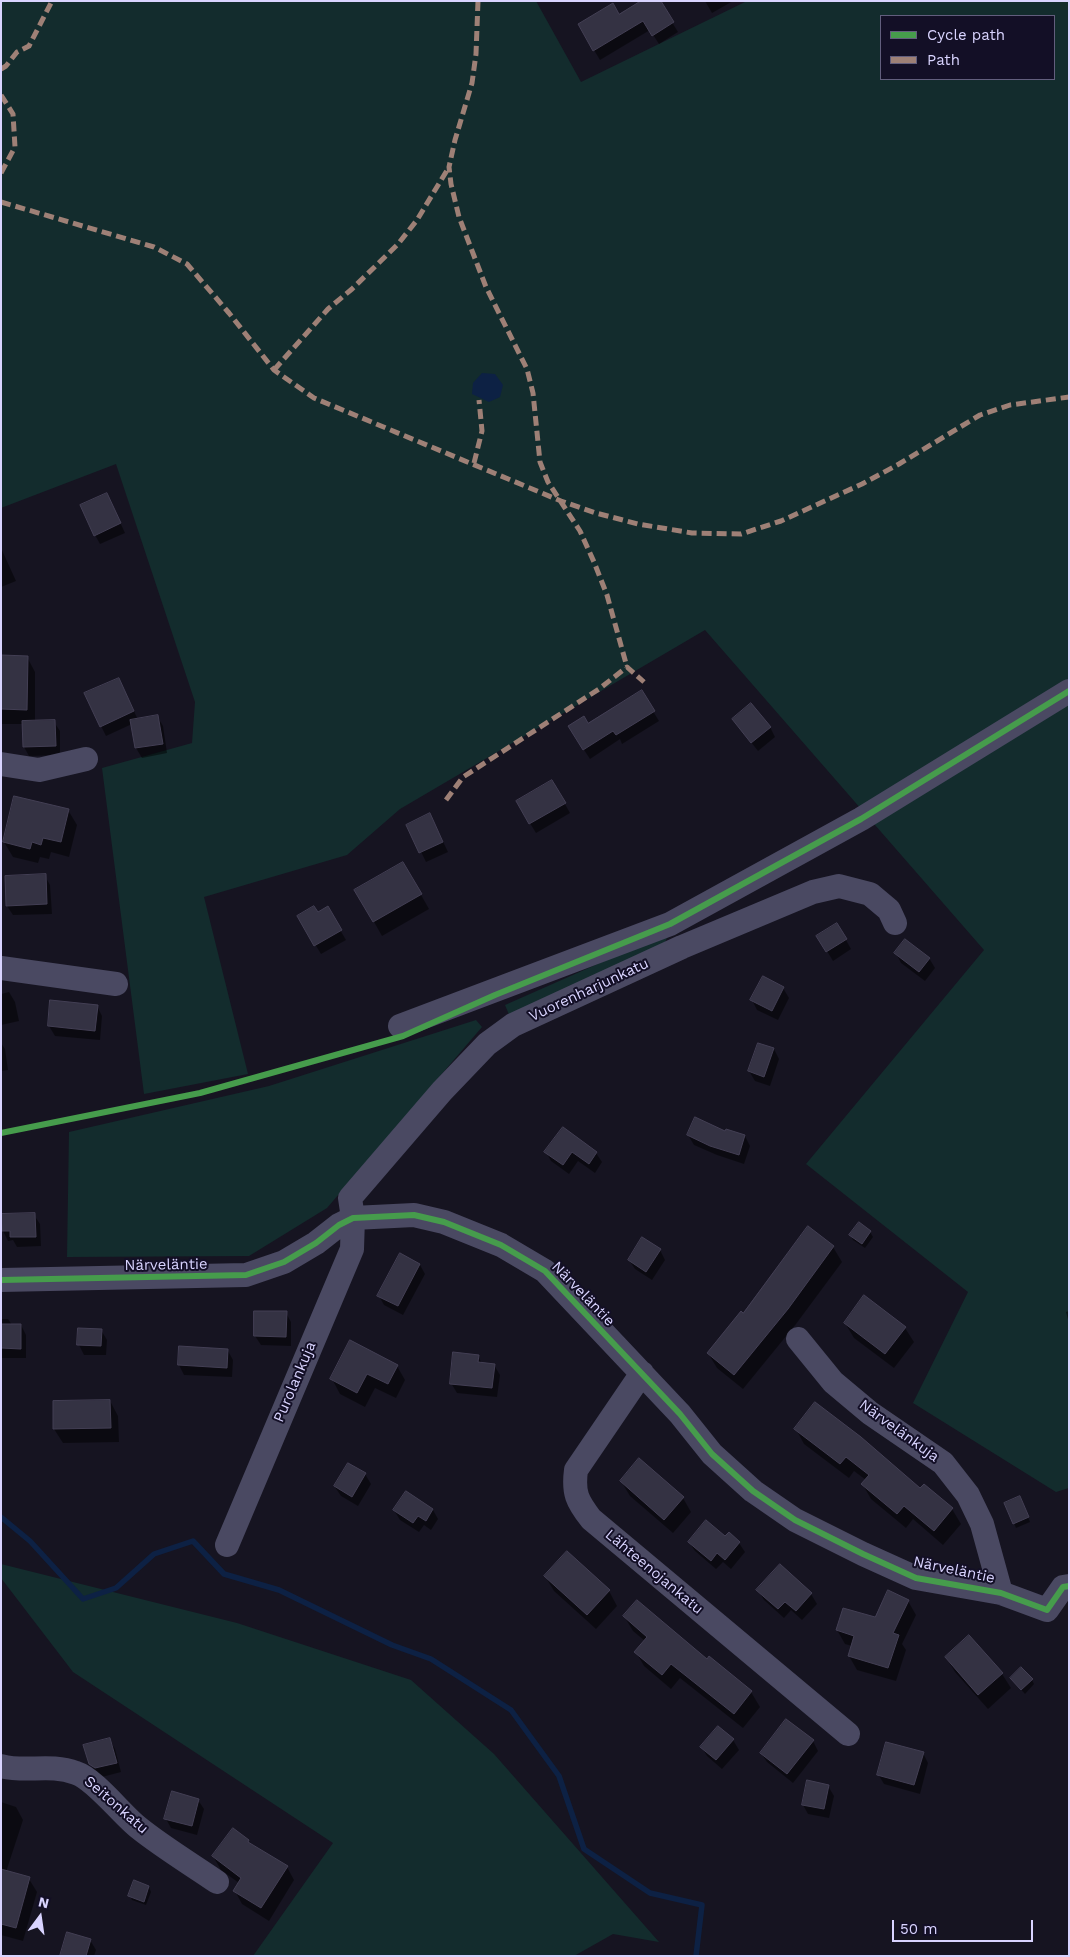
<!DOCTYPE html>
<meta charset="utf-8">
<style>
body{margin:0}
#map{position:relative;width:1070px;height:1957px;overflow:hidden;background:#161421;font-family:"Work Sans",sans-serif}
canvas{display:block}
.frame{position:absolute;inset:0;border:2px solid #d9d4ff;pointer-events:none}
.legend{position:absolute;left:880px;top:15px;width:175px;height:65px;box-sizing:border-box;background:#130f26;border:1px solid #625e7d;margin:0;padding:6px 9px;list-style:none;font-size:15px;color:#d9d4ff}
.legend li{display:flex;align-items:center;gap:10px;height:25px}
.legend b{width:25px;border:1px solid #625e7d}
.north{position:absolute;left:15px;top:1892px;width:50px;height:50px;-webkit-text-stroke:4px #130f26;paint-order:stroke;rotate:14deg;font-size:14px;font-weight:700;line-height:20px;text-align:center;color:#d9d4ff}
.north::after{content:'';display:block;margin:auto;width:18px;height:22px;background:#d9d4ff;clip-path:polygon(50% 0,100% 100%,50% 72%,0 100%)}
.scale{position:absolute;left:892px;top:1920px;width:141px;height:22px;box-sizing:border-box;border:2px solid #d9d4ff;border-top:0;padding-left:6px;font-size:15px;line-height:18px;white-space:nowrap;color:#d9d4ff;-webkit-text-stroke:4px #130f26;paint-order:stroke}
</style>
<div id="map">
<canvas width="1070" height="1957"></canvas>
<div class="frame"></div>
<ul class="legend">
<li><b style="height:6px;background:#469c4c"></b>Cycle path</li>
<li><b style="height:6px;background:#9e8076"></b>Path</li>
</ul>
<div class="north">N</div>
<div class="scale">50 m</div>
</div>
<script>
const g = document.querySelector('canvas').getContext('2d');
g.lineJoin = 'round';
function fill(path, color) { g.fillStyle = color; g.fill(path, 'evenodd'); }
function trace(path, color, width, dash) { g.strokeStyle = color; g.lineWidth = width; g.lineCap = dash ? 'butt' : 'round'; g.setLineDash(dash || []); g.stroke(path); }
function write(font, color, halo, rows, align = 'center') {
  g.font = font + ' "Work Sans",sans-serif'; g.lineWidth = 4; g.setLineDash([]); g.textBaseline = 'middle'; g.strokeStyle = halo; g.fillStyle = color; for (const [text, x, y, turn = 0] of rows) {
    g.save(); g.translate(x, y); g.rotate((+turn || 0) * Math.PI / 180); g.textAlign = isNaN(turn) ? turn : align; if (halo) g.strokeText(text, 0, 0); g.fillText(text, 0, 0); g.restore();
  }
}
const green = new Path2D(`
 M1 1H536L581 82 747 1H1069V1488L1056 1492 913 1403 968 1292 806 1164 984 950 705 630 400 809 347 855 204 897 248 1074 144 1094 102 768 192 743 195 702 116 464 1 508ZM881 16H1054V79H881Z
 M670 932 662 948 510 1017 505 1005Z
 M476 1020 482 1027 327 1208 249 1256 67 1257 69 1132 269 1086Z
 M1 1564 237 1623 411 1680 494 1754 659 1942 613 1934 574 1956H253L333 1843 73 1672 1 1578Z`);
const water = new Path2D(`
 M482 373 495 374 503 385 500 397 489 402 472 394 473 383Z`);
const shadow = new Path2D(`
 M659 1 678 32 659 44 650 30 600 60 579 25 619 16Z
 M705 1H733L712 13Z
 M107 494 125 533 100 544 95 535Z
 M1 548 16 581 1 587Z
 M1 657H27L35 672V722H54L60 731V755L29 756 24 747 23 724H1Z
 M124 689 138 720 157 716 163 726 167 753 142 758 136 748 132 724 106 736 101 726Z
 M641 692 659 721 622 744 620 739 590 759 575 736Z
 M733 719 770 727 775 737 758 751Z
 M552 781 570 813 536 833 517 802Z
 M68 810 77 825 69 857 51 852 49 859 40 857 38 863 13 857 4 842Z
 M408 825H435L448 852 426 862Z
 M403 863 429 909 382 936 356 890Z
 M45 876 50 885 52 914 13 915 7 906Z
 M327 908 346 940 321 954 298 916 318 913Z
 M837 924 851 949 833 961 818 936Z
 M896 953 929 958 935 968 925 981 901 963Z
 M783 988 789 998 778 1020 757 1010 752 1000Z
 M9 992 15 1002 19 1021 1 1025V994Z
 M97 1006 102 1016 100 1040 55 1036 49 1026Z
 M1 1043 5 1049 8 1070 1 1071Z
 M759 1044 774 1049 779 1059 770 1086 755 1081 749 1071Z
 M563 1128 596 1153 602 1162 595 1173 578 1161 569 1174 551 1161 546 1152Z
 M726 1132 745 1136 750 1146 744 1164 717 1155 694 1145 688 1135Z
 M34 1215 40 1224 41 1246 17 1247 13 1240 8 1241 3 1231Z
 M808 1228 833 1247 842 1262 796 1324 743 1389 717 1368 708 1353 743 1314Z
 M870 1232 873 1237 865 1248 853 1240 851 1235Z
 M660 1250 665 1260 652 1280 635 1269 629 1260Z
 M420 1265 425 1274 403 1315 384 1305 379 1296Z
 M1069 1311V1323L1066 1312Z
 M286 1313 291 1322V1346L261 1345 255 1336Z
 M1 1319H8L12 1325H21L26 1335V1358H1Z
 M845 1323 905 1328 914 1342 894 1368 854 1338Z
 M79 1329 101 1330 107 1340 106 1355H84L79 1345Z
 M228 1351 233 1360 232 1377 184 1375 179 1365Z
 M478 1356 482 1364 494 1365 500 1375 497 1397 457 1393 451 1383Z
 M397 1366 405 1380 396 1398 375 1388 365 1407 340 1394 332 1379Z
 M110 1401 118 1416 119 1442 63 1443 54 1429Z
 M796 1429 920 1490 952 1509 961 1524 943 1545 913 1519 906 1528 871 1499 863 1485 866 1480 854 1471 849 1478 804 1444Z
 M365 1474 371 1484 358 1506 341 1496 335 1487Z
 M621 1481 683 1498 691 1512 673 1533 630 1496Z
 M406 1493 433 1510 438 1519 431 1530 424 1525 419 1532 400 1520 394 1510Z
 M1022 1502 1030 1522 1016 1528 1014 1523Z
 M726 1538 739 1543 745 1552 731 1569 723 1562 716 1569 695 1551 689 1542Z
 M780 1566 811 1594 817 1604 802 1620 791 1610 784 1618 764 1600 758 1590Z
 M545 1576 609 1591 617 1606 596 1629 554 1591Z
 M908 1601 916 1615 902 1644 906 1650 896 1681 857 1670 849 1656 852 1646 845 1644 837 1630 876 1619Z
 M624 1616 707 1661 709 1658 751 1692 760 1707 743 1728 680 1678 671 1689 644 1666 636 1652 645 1641 633 1631Z
 M946 1657 1002 1674 1011 1688 988 1709 955 1672Z
 M1011 1678 1032 1680 1034 1684 1025 1694Z
 M109 1739 115 1749 121 1772 102 1777 96 1773 90 1763Z
 M733 1740 739 1750 722 1769 707 1756 702 1747Z
 M813 1741 818 1751 793 1783 767 1762 761 1753Z
 M923 1753 928 1763 920 1794 884 1784 878 1774Z
 M828 1786 834 1796 829 1818 808 1814 803 1805Z
 M198 1800 204 1809 197 1835 171 1828 166 1819Z
 M1 1802 16 1807 23 1820 6 1872 29 1879 37 1892 23 1941 1 1935Z
 M248 1841 250 1844 287 1867 294 1880 269 1921 242 1904 235 1891 239 1883 221 1870 213 1856Z
 M149 1887 151 1892 146 1905 132 1900 130 1896Z
 M90 1940 96 1950 94 1956H61Z`);
const stream = new Path2D(`
 M1 1517 30 1541 83 1599 116 1588 154 1554 193 1541 224 1574 279 1590 392 1645 431 1659 511 1710 559 1776 584 1849 650 1893 702 1905 696 1956`);
const building = new Path2D(`
 M641 1H661L674 22 652 36 643 21 593 51 578 24 613 3 619 14Z
 M107 493 121 523 94 536 80 505Z
 M1 655 28 656 27 710 1 709Z
 M119 678 134 711 100 727 84 693Z
 M642 690 655 711 616 735 613 731 583 750 568 726 584 716 588 723Z
 M751 703 771 727 751 743 732 719Z
 M158 715 163 744 135 748 130 720Z
 M55 720 56 746 23 747 22 721Z
 M552 780 566 803 529 824 516 801Z
 M14 796 69 809 61 842 43 838 41 845 32 842 30 849 3 842Z
 M430 813 443 842 419 853 406 825Z
 M403 862 422 894 373 922 354 890Z
 M46 874 47 904 6 906 5 876Z
 M314 906 318 912 328 906 342 930 314 946 297 916Z
 M837 923 847 939 826 952 816 936Z
 M905 939 930 958 919 972 894 953Z
 M763 976 784 987 772 1011 750 1000Z
 M50 1000 98 1005 95 1031 48 1026Z
 M758 1043 774 1048 764 1077 748 1071Z
 M695 1117 725 1131 726 1129 745 1135 739 1155 710 1146 687 1135Z
 M563 1127 597 1152 589 1164 572 1152 563 1165 544 1152Z
 M35 1213 36 1237H10V1231H2L1 1214Z
 M859 1222 871 1231 862 1244 849 1235Z
 M808 1226 834 1246 788 1309 734 1375 707 1353 741 1311 743 1313Z
 M642 1237 661 1249 646 1272 628 1260Z
 M400 1253 420 1264 398 1306 377 1296Z
 M864 1295 906 1327 885 1354 844 1323Z
 M254 1311H287L286 1337 254 1336Z
 M1 1324H21V1349L1 1348Z
 M78 1328 102 1329 101 1346 77 1345Z
 M350 1340 398 1365 388 1384 367 1374 357 1393 330 1379Z
 M179 1346 228 1349 227 1368 178 1365Z
 M453 1352 479 1355 478 1362 495 1364 492 1388 450 1384Z
 M110 1400 111 1428 53 1429V1401Z
 M815 1402 861 1437 920 1488 924 1484 953 1508 934 1531 904 1506 897 1514 861 1484 869 1475 846 1457 840 1464 794 1429Z
 M639 1458 684 1497 664 1520 620 1481Z
 M348 1463 366 1473 352 1497 334 1486Z
 M406 1491 433 1509 426 1521 418 1516 413 1523 393 1510Z
 M1020 1496 1029 1517 1013 1524 1004 1503Z
 M706 1520 725 1536 729 1532 740 1542 725 1560 717 1553 711 1561 688 1542Z
 M567 1551 610 1590 587 1615 544 1576Z
 M780 1564 812 1593 796 1611 785 1602 778 1609 756 1590Z
 M888 1590 909 1600 893 1633 899 1635 888 1668 848 1656 854 1636 836 1630 843 1608 875 1617Z
 M637 1600 707 1659 709 1656 752 1691 734 1714 671 1664 662 1675 634 1652 647 1637 623 1616Z
 M969 1635 1003 1673 978 1695 945 1657Z
 M1021 1667 1033 1679 1021 1690 1010 1678Z
 M786 1719 814 1740 787 1774 760 1753Z
 M718 1726 734 1739 716 1760 700 1747Z
 M110 1738 117 1763 95 1768 89 1764 83 1745Z
 M886 1742 924 1752 914 1785 877 1775Z
 M807 1780 829 1785 824 1809 802 1805Z
 M172 1791 199 1799 192 1826 164 1819Z
 M233 1828 249 1840 248 1842 288 1866 261 1908 233 1891 241 1878 212 1856Z
 M1 1869 30 1877 16 1928 1 1924Z
 M134 1880 149 1886 144 1902 128 1896Z
 M67 1932 91 1939 86 1956H60Z`);
const minor = new Path2D(`
 M1 764 39 770 86 759
 M1 968 116 984
 M400 1026 670 924 861 819 1069 691
 M1 1280 246 1275 284 1262 316 1243 339 1225 353 1218 414 1215 444 1222 501 1245 545 1271 680 1414 712 1454 753 1491 795 1520 863 1554 916 1578 1001 1593 1047 1610 1063 1587 1069 1586
 M798 1339 833 1382 870 1413 943 1463 968 1495 982 1524 1001 1593
 M642 1373 576 1470C573 1493 577 1501 591 1519L848 1734
 M227 1545 352 1249 353 1218 350 1198 442 1091 487 1044 513 1025 682 947 813 892 839 886 870 894 889 910 895 923
 M1 1766C26 1773 49 1763 76 1773 95 1779 122 1815 139 1828 164 1848 191 1864 217 1882`);
const quiet = new Path2D(`
 M478 1 476 54 472 83 455 140 449 167 451 184 459 217 486 287 527 369 533 393 540 462 548 482 580 531 594 562 607 595 627 667
 M1 69 6 66 17 52 29 46 52 1
 M1 95 13 114 15 147 1 173
 M1 202 154 247 187 264 229 313 274 370 314 398 561 501 596 513 638 524 692 533 741 534 781 521 862 484 899 464 980 415 1010 405 1069 397
 M274 370 328 309 352 289 398 244 417 220 449 167
 M474 463 482 431 479 400
 M446 800 463 777 599 689 627 667 644 682`);
const cycleway = new Path2D(`
 M1 1133 200 1093 403 1036 495 995 670 924 861 819 1069 691
 M1 1280 246 1275 284 1262 316 1243 339 1225 353 1218 414 1215 444 1222 501 1245 545 1271 680 1414 712 1454 753 1491 795 1520 863 1554 916 1578 1001 1593 1047 1610 1063 1587 1069 1586`);
const streetNames = [
 ["Vuorenharjunkatu",589,990,-25],
 ["Närveläntie",166,1265,-1],
 ["Närveläntie",583,1294,46],
 ["Purolankuja",295,1382,-67],
 ["Närvelänkuja",899,1431,36],
 ["Närveläntie",954,1570,12],
 ["Lähteenojankatu",654,1572,40],
 ["Seitonkatu",116,1805,41]
];
fill(green, '#132c2d');
fill(water, '#0d2144');
fill(shadow, '#0007');
trace(stream, '#0d2144', 5.5);
fill(building, '#343243');
trace(building, '#433f54', 1);
trace(minor, '#4a4962', 24);
trace(quiet, '#9e8076', 5, [10, 5]);
trace(cycleway, '#469c4c', 6);
write('15px', '#d9d4ff', '#130f26', streetNames);
</script>
